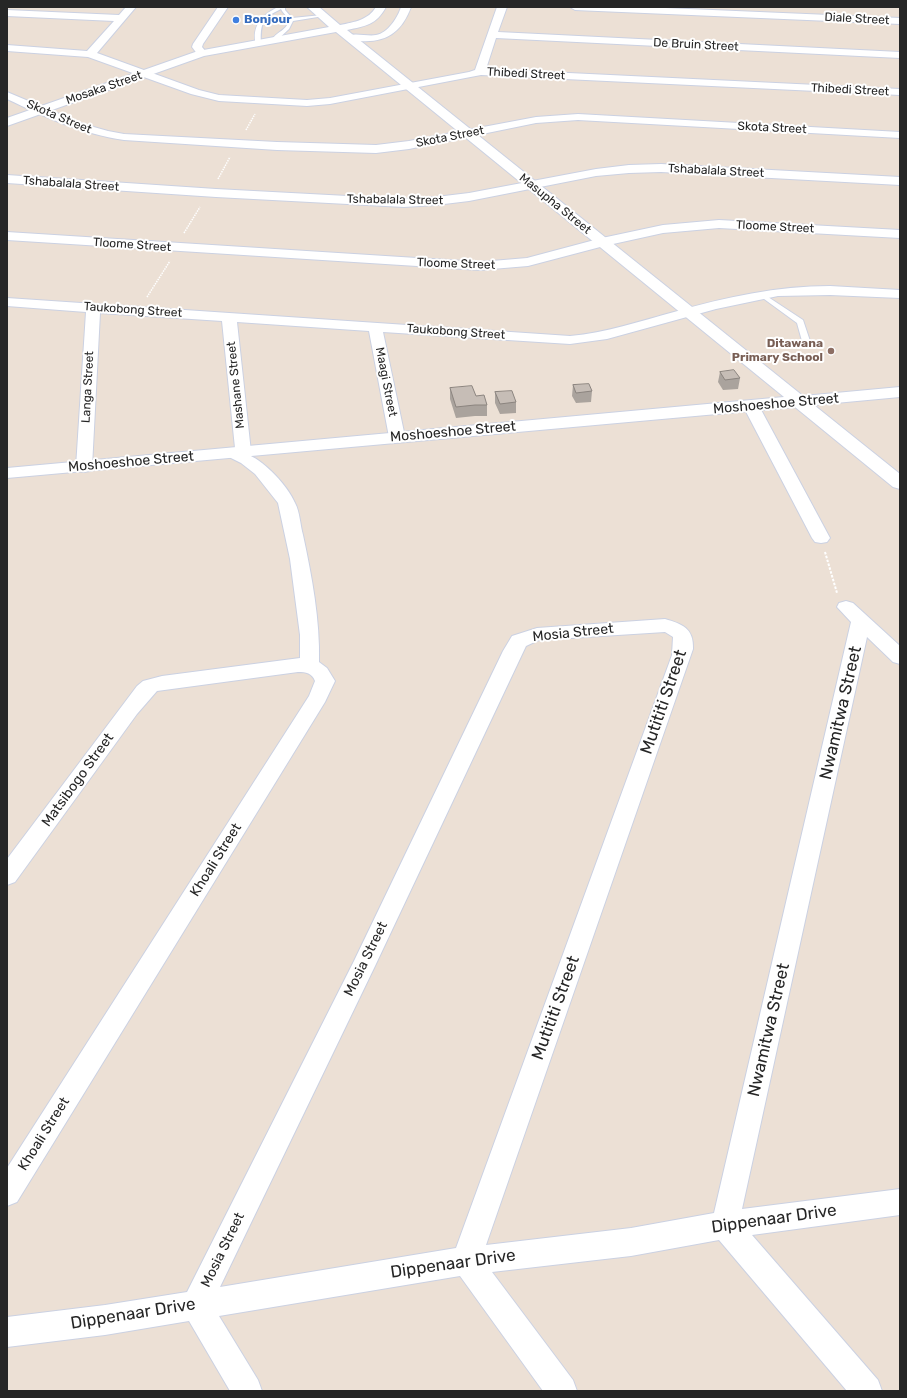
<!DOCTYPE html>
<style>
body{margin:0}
#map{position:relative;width:907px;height:1398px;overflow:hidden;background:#ece0d5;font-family:Rubik,sans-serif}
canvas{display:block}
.frame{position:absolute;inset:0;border:8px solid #262626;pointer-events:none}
</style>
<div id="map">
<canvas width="907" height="1398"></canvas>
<div class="frame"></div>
</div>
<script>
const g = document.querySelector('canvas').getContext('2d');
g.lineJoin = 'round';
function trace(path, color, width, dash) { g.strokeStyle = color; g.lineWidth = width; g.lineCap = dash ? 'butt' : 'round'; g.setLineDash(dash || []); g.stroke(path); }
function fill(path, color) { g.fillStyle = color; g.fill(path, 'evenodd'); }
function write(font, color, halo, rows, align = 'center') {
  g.font = font + ' Rubik,sans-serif'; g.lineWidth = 4; g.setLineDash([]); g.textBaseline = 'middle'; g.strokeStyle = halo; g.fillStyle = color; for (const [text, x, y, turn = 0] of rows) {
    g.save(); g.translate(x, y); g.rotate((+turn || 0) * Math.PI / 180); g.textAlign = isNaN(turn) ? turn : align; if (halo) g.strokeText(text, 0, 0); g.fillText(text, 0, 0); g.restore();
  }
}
const pathFar1 = new Path2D(`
 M246 130 255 114
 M218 179 230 157
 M184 233 200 207
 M147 297 170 261`);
const path = new Path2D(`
 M825 552 837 593`);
const lane = new Path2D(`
 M278 7H285V10L292 18 322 15 324 16 293 21 289 29 275 42 272 40C275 32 293 28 287 17 285 14 282 12 281 9 262 18 260 24 261 44L256 45C251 26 262 15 278 7Z
 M762 293 803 320 810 341 809 343H803L802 341 797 323 760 296 759 295Z`);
const street = new Path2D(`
 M126 7H136L97 53 199 90 219 95 307 100 330 98 469 72 475 70 497 7H507L498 32 900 52V58L496 38 486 69 900 89V95L481 75 330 104 307 106 219 101 191 94 88 57 7 51V45L87 51 114 21 7 16V10L119 15Z
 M218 7H228L203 44 202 47 207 53 206 55H198L192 47 193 44Z
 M401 7H411C402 32 386 43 360 41 354 41 349 42 345 38 351 31 367 37 376 35 388 33 398 17 401 7Z
 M570 7H642L900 18V24L575 10Z
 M7 92 83 124 108 131 124 134 277 142 376 145 409 141 536 117 578 114 900 132V138L578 120 536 123 409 149 376 153 277 150 124 140C82 134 45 117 7 99Z
 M661 164 900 177V185L661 172 629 173 596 176 469 201 436 205 404 207 216 197 7 183V175L216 189 404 199 436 197 469 193 596 169 629 165Z
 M719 220 900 230V238L719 228 663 233 604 246 528 266 480 270 7 240V232L480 262 527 258 602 238 663 225Z
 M830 286 900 290V298L830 295 778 296 716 309 607 339 570 344 383 332 405 437 403 440 397 442 391 440 389 437 369 331 237 322 251 452 249 455C266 463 287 485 295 503 300 512 300 525 303 535 312 577 320 620 319 662L327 668 335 681 325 702 17 1202 7 1206V1168L309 696 315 681C312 673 306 672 298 672L157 691 137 714 15 882 7 885V859L137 686 143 681 162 676 300 658V635L290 559 278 503 255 474 241 463 227 456 225 453 227 450 235 448 222 321 100 313 92 467 90 471 84 472 78 471 76 467 86 312 7 306V298L570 336C606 333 640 321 674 312 726 297 777 286 830 286Z
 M751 401 757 403 759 406 830 538 827 542 821 543 815 542 812 538 743 406 745 403Z
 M846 601 853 603 900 646V664L893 662 867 637 742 1209 900 1189V1215L752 1235 878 1380 882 1391H847L719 1240 631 1256 492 1272 573 1380 577 1391H543L460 1276 219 1316 258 1380 262 1391H230L189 1321 105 1335 7 1347V1317L105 1305 187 1292 354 961 503 651 512 636 537 628 665 619C682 624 694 628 693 649L486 1245 631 1228 714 1213 851 622 837 607 839 603ZM665 632 673 637 672 655 456 1248 220 1287 375 966 526 646 539 640Z`);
const secondary = new Path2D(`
 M307 7H319L340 25C355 22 368 20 376 7H386C376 25 366 26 347 30L803 396 900 387V397L814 405 900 474V489L893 487 795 407 7 478V468L784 397 336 32 204 56 7 126V118L198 51 329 27Z`);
const wall = new Path2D(`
 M720 372 740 378 738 389 723 390 718 382Z
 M573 385 592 391 591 402 576 403 572 396Z
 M450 388 487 405V416H475L456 418 450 399Z
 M495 392 516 402V413L500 414 495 403Z`);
const building = new Path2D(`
 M734 370 740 378 725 380 720 372Z
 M589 384 592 391 576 393 573 385Z
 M472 386 476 396 484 395 487 405H475L456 407 450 388Z
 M512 391 516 402 500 404 495 392Z`);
const markers = [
 [236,20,4,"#3f7fe0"],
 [831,351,4,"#8d6e63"]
];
const farStreetnames = [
 ["Diale Street",857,19,3],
 ["De Bruin Street",696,45,3],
 ["Thibedi Street",526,74,3],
 ["Mosaka Street",104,88,-19],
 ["Thibedi Street",850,90,3],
 ["Skota Street",59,117,23],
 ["Skota Street",772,128,3],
 ["Skota Street",450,137,-11],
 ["Tshabalala Street",716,171,3],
 ["Tshabalala Street",71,184,4],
 ["Tshabalala Street",395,200,1],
 ["Masupha Street",555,204,39],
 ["Tloome Street",775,227,3],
 ["Tloome Street",132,245,4],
 ["Tloome Street",456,264,2],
 ["Taukobong Street",133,310,4],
 ["Taukobong Street",456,332,4],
 ["Maagi Street",386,382,79],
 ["Mashane Street",236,385,-96],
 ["Langa Street",88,387,-87]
];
const farShopnames = [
 ["Bonjour",244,20]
];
const farEducationnames = [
 ["Ditawana",823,344],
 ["Primary School",823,358]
];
const streetNames = [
 ["Moshoeshoe Street",776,404,-5],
 ["Moshoeshoe Street",453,432,-5],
 ["Moshoeshoe Street",131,462,-5],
 ["Mosia Street",573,633,-6],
 ["Matsibogo Street",78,780,-54],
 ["Khoali Street",216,860,-58],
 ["Mosia Street",366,959,-64],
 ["Khoali Street",44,1134,-58],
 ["Mosia Street",223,1250,-64]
];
const nearStreetnames = [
 ["Mutititi Street",664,702,-71],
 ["Nwamitwa Street",841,713,-77],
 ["Mutititi Street",556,1008,-70],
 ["Nwamitwa Street",769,1030,-77],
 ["Dippenaar Drive",774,1219,-8],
 ["Dippenaar Drive",453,1264,-8],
 ["Dippenaar Drive",133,1314,-9]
];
trace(lane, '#cbd1e2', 2);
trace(street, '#cbd1e2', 2);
trace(secondary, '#cbd1e2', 2);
trace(pathFar1, '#fff', 1.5, [1.5, 1]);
trace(path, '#fff', 2, [2.5, 1.5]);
fill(lane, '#fff');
fill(street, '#fff');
fill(secondary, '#fff');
fill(wall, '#aaa39d');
fill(building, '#c6bdb6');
trace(building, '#8b847f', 1);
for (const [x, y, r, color] of markers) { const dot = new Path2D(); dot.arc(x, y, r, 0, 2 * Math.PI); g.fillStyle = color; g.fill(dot); trace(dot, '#fff', 1.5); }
write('12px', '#262626', '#fff', farStreetnames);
write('bold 12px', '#366cbe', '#fff', farShopnames, 'left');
write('bold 12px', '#785e54', '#fff', farEducationnames, 'right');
write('14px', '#262626', '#fff', streetNames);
write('17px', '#262626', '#fff', nearStreetnames);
</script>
